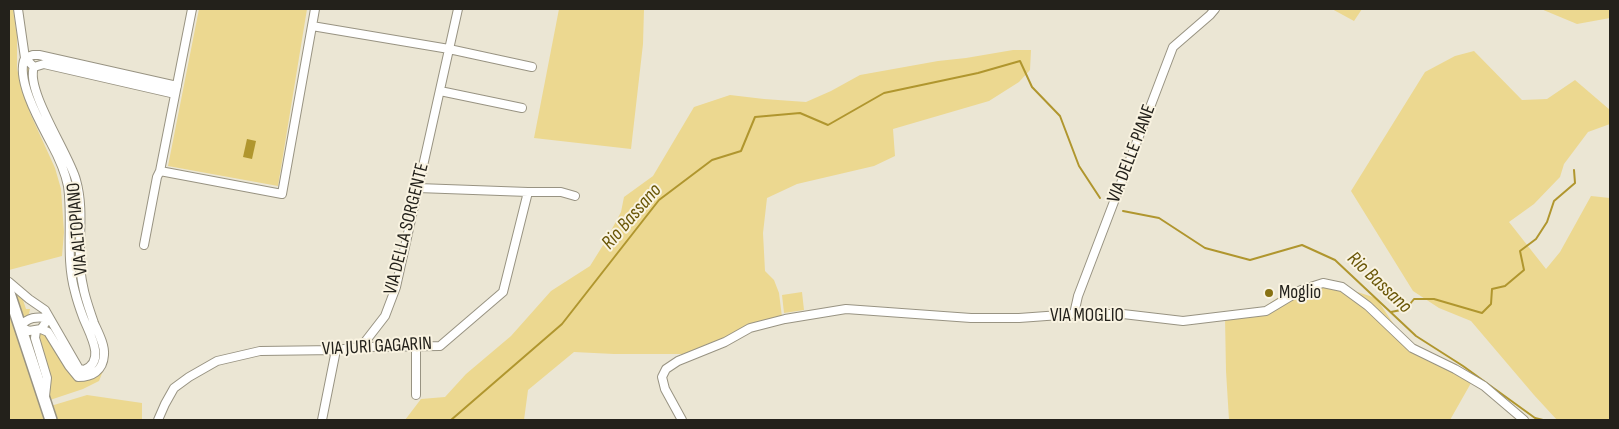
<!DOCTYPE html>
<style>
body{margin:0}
#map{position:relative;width:1619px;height:429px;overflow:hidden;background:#ebe6d4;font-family:"Sofia Sans Condensed",sans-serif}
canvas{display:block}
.frame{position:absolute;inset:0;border:10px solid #23211b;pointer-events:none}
</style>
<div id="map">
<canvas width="1619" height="429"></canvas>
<div class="frame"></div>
</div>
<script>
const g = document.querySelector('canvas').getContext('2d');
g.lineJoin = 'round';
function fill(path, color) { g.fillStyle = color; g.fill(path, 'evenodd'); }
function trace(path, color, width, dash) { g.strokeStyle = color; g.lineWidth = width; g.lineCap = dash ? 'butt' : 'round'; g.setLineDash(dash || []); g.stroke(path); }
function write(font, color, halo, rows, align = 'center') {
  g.font = font + ' "Sofia Sans Condensed",sans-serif'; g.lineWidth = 4; g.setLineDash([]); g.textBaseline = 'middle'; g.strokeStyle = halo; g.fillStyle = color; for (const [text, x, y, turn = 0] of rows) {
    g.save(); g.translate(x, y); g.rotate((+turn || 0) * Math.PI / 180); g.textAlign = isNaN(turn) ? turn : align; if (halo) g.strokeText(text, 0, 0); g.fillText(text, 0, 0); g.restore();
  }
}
const green = new Path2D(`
 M9 9H13L17 35V69L30 113 55 168 61 189 64 232 62 256 9 270Z
 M199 9H307L278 186 168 166Z
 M559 9H644L643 44 631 149 534 138Z
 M1332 9H1362L1354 21Z
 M1541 9H1610V18L1577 24Z
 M1013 50H1031L1030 70 1019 82 989 101 893 129 895 156 874 166 797 184 767 198 763 233 765 271 774 280 779 293 782 317 683 354H614L574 352 528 390 524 420H405L421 399 445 397 466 374 511 336 551 291 590 266 605 242 621 212 624 197 653 176 694 107 730 95 764 99 806 102 831 91 860 75 938 61 966 58Z
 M1474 51 1522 100 1547 99 1575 80 1610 110V124L1588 132 1564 164 1560 177 1534 204 1509 222 1546 269 1560 252 1591 196 1610 198V420H1557L1534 395 1471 321 1439 308 1413 291 1351 191 1425 72 1455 56Z
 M26 63 30 68 32 84 75 186 77 203V264L101 350C101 360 98 366 91 373L78 375 47 326 49 323 76 370 95 364 87 320 73 272 71 194 29 92 25 71Z
 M1320 282 1345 288 1376 298 1410 348 1471 383 1450 420H1229L1226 371 1225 317 1258 311 1286 292Z
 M12 288 22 297 26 309H30L29 314 23 319Z
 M802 292 804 310 784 313 782 295Z
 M9 298 44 408 87 395 142 403V420H9Z
 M43 332 47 334 84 380C95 378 98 373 104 365L105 366 99 381 83 389 50 400V387L38 335Z`);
const water = new Path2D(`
 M247 139 256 141 252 159 243 157Z`);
const stream = new Path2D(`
 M1123 211 1159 218 1205 248 1250 260 1302 245 1335 260 1416 336 1463 366 1535 418 1543 420
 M1391 312 1406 309 1414 299H1434L1482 313 1491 304 1492 289 1505 286 1524 270 1520 251 1536 239 1547 222 1554 201 1575 183 1574 170
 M451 420 562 324 659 200 712 160 741 151 755 117 800 113 828 125 884 93 978 73 1020 61 1032 87 1060 116 1079 166 1100 198`);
const street = new Path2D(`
 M18 9 25 58 34 67
 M192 9 160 171 282 194 315 9
 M312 26 449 49 532 67
 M440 91 522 108
 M418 188 528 192H561L575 196
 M144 245 157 177 160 171
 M9 282 29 299 45 310 79 369 84 370C107 361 89 333 83 317 80 309 77 300 75 292 65 257 73 221 68 186 65 171 58 156 51 143 41 124 15 79 25 58L33 55H39L177 86
 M1074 314 1078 296 1173 47 1210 15 1215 9
 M41 329 49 318C37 317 28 316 20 327L29 331 41 329 48 332 69 366 78 377C92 377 103 371 104 355 105 345 98 332 94 323 90 311 85 298 83 286 75 251 86 215 76 180 69 154 25 90 34 67L44 64 175 94
 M36 331 35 338 47 378 45 396
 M361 347 385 316 396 287 458 9
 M416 395V347
 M158 420 165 404 174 388 189 377 217 361 260 351 336 350 361 347 440 346 503 292 528 192
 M322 420 336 350
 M682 420 665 389 662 377 666 369 678 361 725 342 750 328 785 319 846 309 971 318H1019L1074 314H1123L1183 321 1266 311 1301 290 1323 283 1342 287 1368 306 1412 348 1455 369 1484 386 1524 420`);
const secondary = new Path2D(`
 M9 293 51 420`);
const markers = [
 [1269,293,5,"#877112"]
];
const streetNames = [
 ["VIA DELLE PIANE",1132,154,-69],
 ["VIA ALTOPIANO",78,229,-95],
 ["VIA DELLA SORGENTE",407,229,-76],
 ["VIA MOGLIO",1087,316],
 ["VIA JURI GAGARIN",377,347,-3]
];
const poiNames = [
 ["Moglio",1279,293]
];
const waterNames = [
 ["Rio Bassano",632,217,-49],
 ["Rio Bassano",1379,283,43]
];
fill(green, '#ecd890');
fill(water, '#b0962e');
trace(stream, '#b0962e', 2);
trace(street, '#989382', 10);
trace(secondary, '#989382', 14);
trace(street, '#fff', 8);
trace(secondary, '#fff', 11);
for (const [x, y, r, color] of markers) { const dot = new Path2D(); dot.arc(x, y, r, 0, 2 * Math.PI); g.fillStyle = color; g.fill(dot); trace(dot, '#f9f3e1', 2); }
write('19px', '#23211b', '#f9f3e1', streetNames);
write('19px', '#23211b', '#f9f3e1', poiNames, 'left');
write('italic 20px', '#695607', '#f9f3e1', waterNames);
</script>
